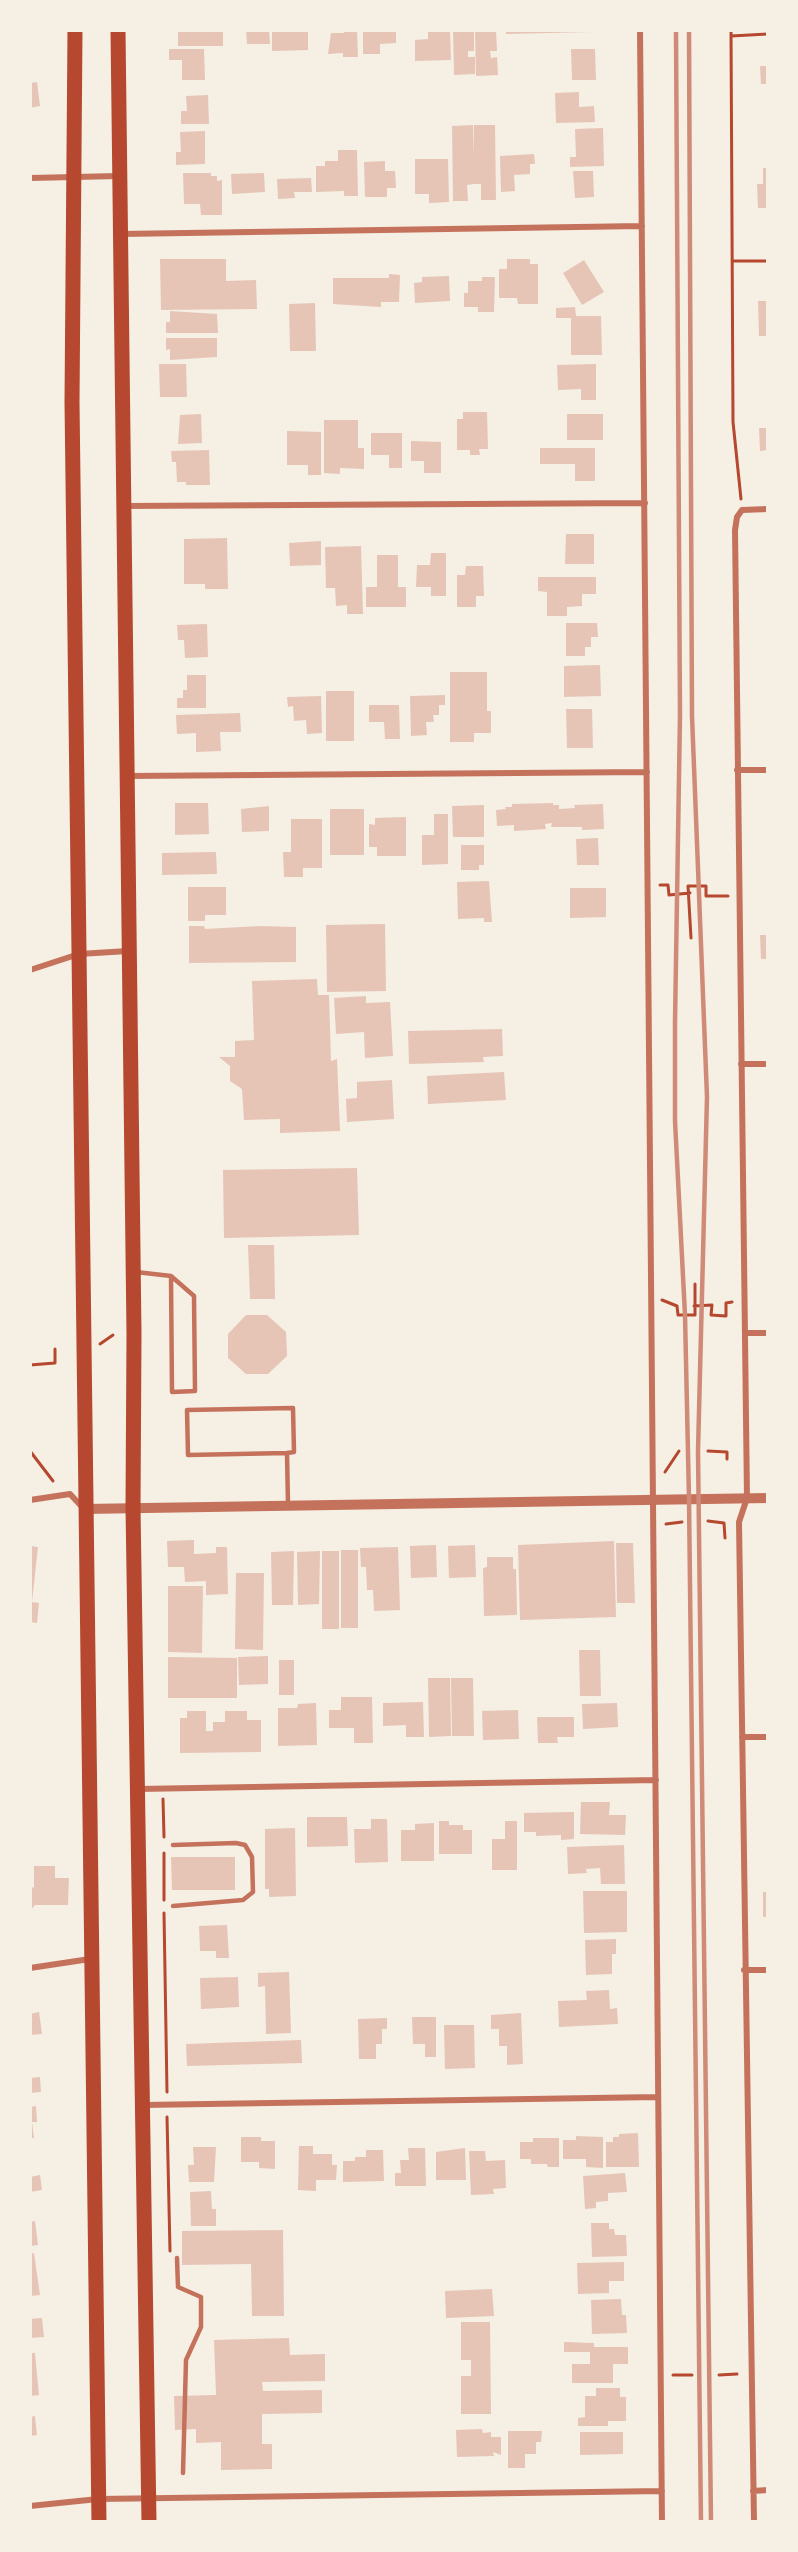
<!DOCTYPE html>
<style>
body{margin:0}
#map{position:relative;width:798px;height:2552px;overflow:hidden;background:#f6efe4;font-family:"Roboto Condensed",sans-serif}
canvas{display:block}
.frame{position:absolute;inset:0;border:32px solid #f6efe4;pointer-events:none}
</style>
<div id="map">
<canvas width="798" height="2552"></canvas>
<div class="frame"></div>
</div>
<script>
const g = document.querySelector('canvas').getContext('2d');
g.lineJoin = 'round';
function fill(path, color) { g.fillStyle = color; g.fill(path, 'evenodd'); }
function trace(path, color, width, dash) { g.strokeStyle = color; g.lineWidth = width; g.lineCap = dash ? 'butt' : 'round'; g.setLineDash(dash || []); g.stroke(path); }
const building = new Path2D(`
 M178 30H223V46H178Z
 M246 30H269L270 44H247Z
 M272 30H308V50L272 51Z
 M344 30H357L358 57H343V53L328 54 331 33H344Z
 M363 30H396V43L380 44V54H363Z
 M428 30H450L451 60 415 61V40L428 39Z
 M453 30H474V51H468V57H475V74L454 75Z
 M475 30H496L497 51H490L491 58 497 57 498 75 476 76Z
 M506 30H593V32L506 34Z
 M169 49H204L205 80H182V60H169Z
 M571 49H595L596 80H572Z
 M760 66H768V84H761Z
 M37 82 40 106 30 108V83Z
 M579 92V107L594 106 595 122 556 123 555 93Z
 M208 95 209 124H181V111H187L186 96Z
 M473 125 474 157V125H495L496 200H481V184H474L467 185 468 201H453L452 126Z
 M603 128 604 166 570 167V157H576L575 129Z
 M205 131V164L176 165V152H181L180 132Z
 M338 150H357L358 196H344V191L316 192V166H325V161H338Z
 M534 154 535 164H530V174L514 175 515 191 501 192 500 156Z
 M415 159H448L449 202 429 203V194H415Z
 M385 161V171H395L396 188H387V197H365L364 162Z
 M763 168H768V208H758L757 184H763Z
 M573 171H593L594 197 575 198Z
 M183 173H211V176H217V181L222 180V215H201L200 204H184Z
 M264 173 265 192 232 194 231 174Z
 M311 178 312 192H294L295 198 278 199 277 179Z
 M160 259H226V281L256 280 257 309 161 310Z
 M507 259H530V264H538V304H518L517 298H499V269H507Z
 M584 260 604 292 582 305 563 273Z
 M389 274 400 275 399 302H381V307L333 304V278H389Z
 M449 276 450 301 415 303 414 283 422 282V277Z
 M482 277H495L494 312H478V307H464V293H468V281H482Z
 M758 301H768V336H759Z
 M315 303 316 351H290L289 304Z
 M575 307 576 316H601L602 355H571V318H556V308Z
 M170 311 217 314 218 333H166V322H170Z
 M166 338H217V357L170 360V349L166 350Z
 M159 364H186L187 397H160Z
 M596 364V400H581V389L558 390 557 365Z
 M463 412H487L488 449H479L480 455H470V450H457V419H463Z
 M201 414 202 443 178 444 180 415Z
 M567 414H603V440H567Z
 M324 420H358V448H364V469L340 468V474L324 473Z
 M759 428H768V450L760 451Z
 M287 431 321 432V475H308V465H287Z
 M371 433H402V468H389V455H371Z
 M411 441 441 442V473H424V461H411Z
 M540 448H595V481H575V464H540Z
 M209 450 210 485H186V482H177L176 462H172L171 451Z
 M566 534H594V564H565Z
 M227 538 228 589H205V584H184V539Z
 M321 541V565L290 566 289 543Z
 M361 546 363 614H347V605L336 606 335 588H326L325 547Z
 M431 553H446V596H431V587H416L417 565H430Z
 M377 555H398V587H406V607H366V587H377Z
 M466 566H483L484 596H476V607H457V575H465Z
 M538 577H596V594H582V606L567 607V616H547V592L538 591Z
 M566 623H597L598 637H591V647H585V656H566Z
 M207 624 208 657 185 658 184 640H178L177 625Z
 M600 665 601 696 564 697V666Z
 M450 672H487V711H491V733H474V742H450Z
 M187 675H206V708H177V698H183V690H187Z
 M326 691H354V741H326Z
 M445 695V705H439V715H433L434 722H426L427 735 411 736 410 696Z
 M321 696 322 733 307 734 306 720 294 721 293 706 288 707 287 697Z
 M369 705H399L400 739H385L384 722H369Z
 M566 709H592L593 748H567Z
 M240 713 241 732H220L221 751 196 752V733L177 734 176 715Z
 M175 803H208L209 834 175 835Z
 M553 803V805H559V809L575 808 574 805 603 804 604 829 582 830V827H551L552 823 545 824 546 829 514 831V825L497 826 496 810 506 809 505 807H512V804Z
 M484 805V837H453L452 806Z
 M269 806V831L242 832 241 809Z
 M330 809H364V855H330Z
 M434 814H448V864L422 865V835H434Z
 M406 817V856H377V847H369V824L375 825V818Z
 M291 819H322V868H303V877H284L283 852H291Z
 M598 838 599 865H577L576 839Z
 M461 845H484V865H479V870H461Z
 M216 852 217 874 162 875V853Z
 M489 881 492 922H484V918L458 919 457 882Z
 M188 887H226V915H205V921H188Z
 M570 888H606V917L570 918Z
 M385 924 386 991 327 992 326 925Z
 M189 926H204L205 929 260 926 296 927V962L189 963Z
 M760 935H768V959H761Z
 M317 979 318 995H329L331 1061 337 1059 340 1131 280 1133V1119L244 1120 242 1089 230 1081V1066L219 1057H235V1041L254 1040 252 981Z
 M366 996V1003L390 1002 393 1056 365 1058 364 1032 336 1034 334 998Z
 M502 1029 503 1056 483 1057 484 1062 409 1064 408 1031Z
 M504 1072 506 1100 428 1104 427 1076Z
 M392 1080 394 1119 347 1122 346 1099 357 1098V1082Z
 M357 1168 359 1235 224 1238 223 1170Z
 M248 1245H274L275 1299H250Z
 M246 1315H267L286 1332 287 1356 268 1374H246L228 1358V1334Z
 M194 1540V1554L216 1553V1547H227L228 1594 206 1595V1581L185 1582 184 1567H168L167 1541Z
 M614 1541 616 1617 520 1620 518 1545Z
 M616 1543H633L635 1603H617Z
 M436 1545 437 1577 411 1578 410 1546Z
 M475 1545 476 1577 449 1578 448 1546Z
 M30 1546 38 1547 32 1602 39 1603 37 1623 30 1622Z
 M398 1547 400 1610 374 1611 373 1590H367L366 1567H361L360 1548Z
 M341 1550H358V1628H341Z
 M294 1551 293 1605H272L271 1552Z
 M320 1551 319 1604 298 1605 297 1552Z
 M322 1551H339V1629H322Z
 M487 1557H513V1569H516L517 1615 484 1616 483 1568 487 1567Z
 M236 1573H264L263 1650 235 1649Z
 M168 1586H203L202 1653 168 1652Z
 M579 1650H600L601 1696H580Z
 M268 1656V1684L239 1685 238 1657Z
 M168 1657 237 1658V1698H168Z
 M279 1660H294V1695H279Z
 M428 1678H450L451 1736 429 1737Z
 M451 1678H473L474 1736H452Z
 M341 1697H372L373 1743H354V1728H329V1710H341Z
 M423 1702 424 1737H406V1725L383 1726V1703Z
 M316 1703 317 1745 278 1746V1708H297L298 1704Z
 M617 1703 618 1727 583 1729 582 1704Z
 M518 1710 519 1739 483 1740 482 1711Z
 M187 1711H206V1731H213V1722H225V1711H247V1720H261V1752L180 1753V1718H187Z
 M537 1717H574V1737H557L558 1743H538Z
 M581 1802H610L609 1815H626L625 1835 580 1834Z
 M574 1812V1839L561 1840V1835L536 1836V1832H524V1813Z
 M307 1817H347L348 1846 307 1847Z
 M371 1819H387L388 1862 355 1863 354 1829H371Z
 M439 1821H449V1825H463V1830H472V1854H439Z
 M505 1821H517V1870H492V1839H505Z
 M434 1823V1861H401V1830H415V1824Z
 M295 1828 296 1896 269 1897V1889H265V1829Z
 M624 1845 625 1884H601L600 1868 586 1869 587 1873 568 1874 567 1847Z
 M171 1857H235V1890H172Z
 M34 1866H55V1878H69L68 1905H35L30 1911V1886L34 1888Z
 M583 1891H627V1932L584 1933Z
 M763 1892H768V1917H763Z
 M227 1925 229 1958H216V1951H200L199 1926Z
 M616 1939V1954H612V1974L586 1975 585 1940Z
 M289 1972 291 2033 266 2034 265 1986 258 1987V1973Z
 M238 1977 239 2007 201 2009 200 1978Z
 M609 1990 610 2009 617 2008 618 2024 559 2027 558 2001 587 2000 586 1991Z
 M39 2012 42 2034 30 2035V2014Z
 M521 2013 523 2064 507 2065V2046H499V2029H491V2015Z
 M412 2017H436V2057H425V2044H413Z
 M387 2018V2029H382V2044H376V2059H359L358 2019Z
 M444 2025H474L475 2068 445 2069Z
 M301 2040 302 2063 187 2066 186 2044Z
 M40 2077 41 2092 30 2093V2078Z
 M36 2106 37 2122H32L34 2138H30V2107Z
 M638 2133 639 2167H606V2142H613V2137H619V2134Z
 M576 2136 603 2137V2168L586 2167V2159H563V2140H576Z
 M241 2137H261V2141H275V2169L259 2168V2162H241Z
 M533 2138H559V2167H548L547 2164H531V2159H520V2142H533Z
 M299 2146H313V2154H332V2165H337L336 2180H316V2191L298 2190Z
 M193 2147H216L214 2182H189L188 2165H194Z
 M408 2148H425L426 2186H395V2173H401L400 2160H409Z
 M465 2148 466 2180H436V2152Z
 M366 2150H383L384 2181 343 2182V2161H355V2157H366Z
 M469 2151H485L486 2161 505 2160 506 2188 493 2189 494 2194 471 2195Z
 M625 2173 627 2192 608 2193V2201L596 2202V2208L585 2209 583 2176Z
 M40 2175 42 2190 30 2192V2177Z
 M211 2191 212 2209H216V2226H191L190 2192Z
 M35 2221 38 2245 30 2246V2222Z
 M591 2223H609V2229H614L615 2235H626L627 2256 592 2257Z
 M283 2230 284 2316H252L251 2264 182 2265V2231Z
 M34 2253 40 2295 30 2296V2254Z
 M624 2262V2281H609V2293L578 2294 577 2263Z
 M492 2289 494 2316 446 2318 445 2291Z
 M621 2299 622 2315H626L627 2333 592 2334 591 2300Z
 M42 2318 44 2337 30 2338V2319Z
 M461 2322H490L491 2414H461V2376H471V2360H461Z
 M289 2338 290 2355 325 2354V2381L262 2382 263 2391 322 2390V2413L262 2414V2444H272V2469L221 2470V2442L196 2443V2429L175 2430 174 2396 216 2395 214 2340Z
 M564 2342 594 2343V2347H628V2364H613V2383H572V2364H590V2352H564Z
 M30 2353H35L39 2395 30 2396Z
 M596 2388H620V2397H626V2421H608V2426H578V2418L585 2417V2396H596Z
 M35 2416 37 2435 30 2436V2417Z
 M482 2429 483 2433 491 2432V2437H501V2455L493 2452 494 2456 457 2457 456 2430Z
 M508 2431H542L541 2442H536V2454H525V2468H508Z
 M580 2432H623V2454L580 2455Z`);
const path = new Path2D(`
 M731 30 733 422 741 499
 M731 36 768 34
 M734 261H768
 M660 885H668L669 895 690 893
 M691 938 688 886H706V896H728
 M662 1300 677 1306 678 1315H695V1284
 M694 1306 712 1305 711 1315 726 1316V1303L732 1302
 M100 1344 113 1335
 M30 1365 55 1363V1349
 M30 1451 53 1481
 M708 1451 727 1452V1459
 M665 1472 679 1451
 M708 1521 724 1523 725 1538
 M666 1524 682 1522
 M163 1799 164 1837
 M164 1853V1900
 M164 1913 167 2092
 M167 2117 170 2251
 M673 2375H692
 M719 2375 737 2374`);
const service = new Path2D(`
 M136 1272 171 1276 194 1296 195 1391 172 1392 171 1276
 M287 1453 294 1452 293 1408 187 1410 188 1455 287 1453 288 1505
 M173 1845 236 1843 245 1845 252 1857 253 1892 243 1900 173 1906
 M177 2258 178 2287 201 2297V2327L186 2360 183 2473`);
const minor = new Path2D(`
 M640 30 662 2522
 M30 178 119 176
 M121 234 642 226
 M124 506 645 503
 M737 770H768
 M128 776 647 772
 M30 970 79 954 128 951
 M741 1064H768
 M745 1333H768
 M30 1500 70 1494 84 1509
 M742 1737H768
 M138 1789 656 1780
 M30 1968 90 1959
 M744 1970H768
 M143 2105 658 2097
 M753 2491 768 2490
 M30 2506 98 2499 662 2491
 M754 2522 739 1522 747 1498 735 530 737 517 742 510 768 509`);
const tertiary = new Path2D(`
 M84 1509 768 1498`);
const trunk = new Path2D(`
 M75 30 72 402 99 2522
 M118 30 134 1334 133 1508 149 2522`);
const rail = new Path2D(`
 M676 30 680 715 675 1022V1121L685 1315 689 1499 701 2522
 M689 30 692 716 707 1097 698 1451 711 2522`);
fill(building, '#e6c5b7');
trace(path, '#b5482f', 3);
trace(service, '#c5725c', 4.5);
trace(minor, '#c5725c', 6);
trace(tertiary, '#c5725c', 10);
trace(trunk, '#b5482f', 15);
trace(rail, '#cf8b77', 4.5);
</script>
